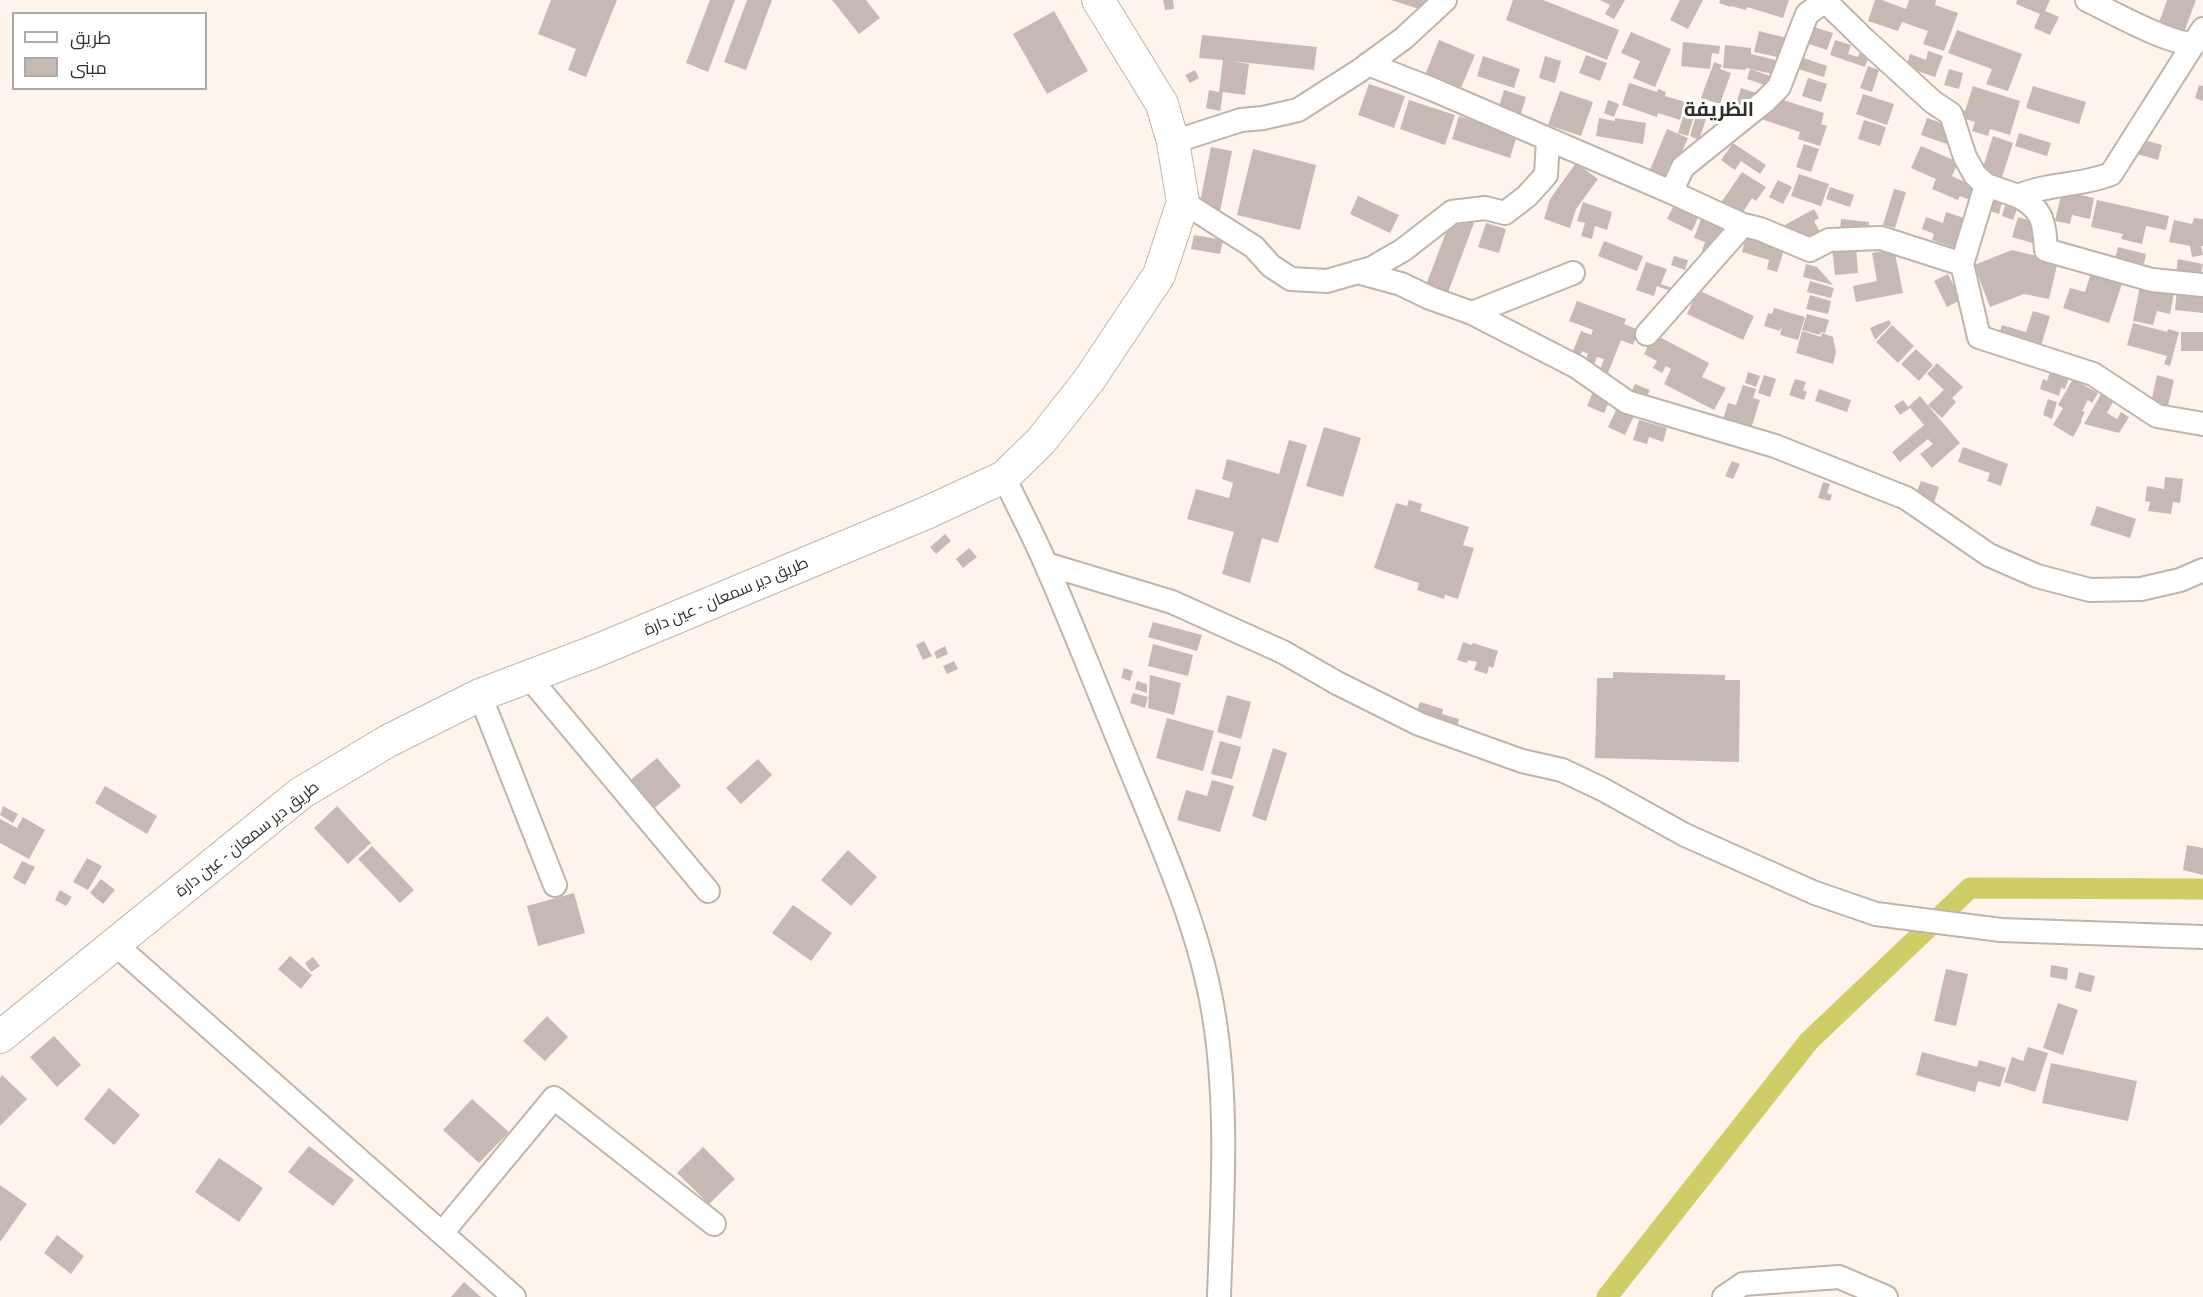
<!DOCTYPE html>
<meta charset="utf-8">
<style>
body{margin:0}
#map{position:relative;width:2203px;height:1297px;overflow:hidden;background:#fff4ec;font-family:Ubuntu,Cairo,sans-serif}
canvas{display:block}
.legend{position:absolute;left:12px;top:12px;width:195px;height:78px;box-sizing:border-box;background:#fff;border:2px solid #adabaa;margin:0;padding:8px 10px;list-style:none;font-size:18px;color:#322e2a}
.legend li{display:flex;align-items:center;gap:12px;height:30px}
.legend b{width:30px;border:2px solid #adabaa}
</style>
<div id="map">
<canvas width="2203" height="1297"></canvas>
<ul class="legend">
<li><b style="height:8px;background:#fff"></b>طريق</li>
<li><b style="height:16px;background:#c7b8b3"></b>مبنى</li>
</ul>
</div>
<script>
const g = document.querySelector('canvas').getContext('2d');
g.lineJoin = 'round';
function trace(path, color, width, dash) { g.strokeStyle = color; g.lineWidth = width; g.lineCap = dash ? 'butt' : 'round'; g.setLineDash(dash || []); g.stroke(path); }
function fill(path, color) { g.fillStyle = color; g.fill(path, 'evenodd'); }
function write(font, color, halo, rows, align = 'center') {
  g.font = font + ' Ubuntu,Cairo,sans-serif'; g.lineWidth = 6; g.setLineDash([]); g.textBaseline = 'middle'; g.strokeStyle = halo; g.fillStyle = color; for (const [text, x, y, turn = 0] of rows) {
    g.save(); g.translate(x, y); g.rotate((+turn || 0) * Math.PI / 180); g.textAlign = isNaN(turn) ? turn : align; if (halo) g.strokeText(text, 0, 0); g.fillText(text, 0, 0); g.restore();
  }
}
const canal = new Path2D(`
 M1607 1297 1809 1041 1970 888 2203 889`);
const building = new Path2D(`
 M551 0H617L586 77 568 70 576 49 538 34Z
 M710 0H735L708 72 686 63Z
 M747 0H772L746 70 724 62Z
 M832 0H866L880 18 859 34Z
 M1163 0H1173L1174 9 1165 10Z
 M1391 0H1426L1422 10Z
 M1513 0H1543L1619 30 1607 60 1506 20Z
 M1600 0H1625L1614 19 1605 14 1610 5Z
 M1680 0H1703L1688 29 1670 20Z
 M1720 0H1789L1783 18 1747 7 1746 10 1731 6V7L1719 3Z
 M1875 0H1882L1906 9 1909 0H1936L1935 5 1958 13 1944 51 1923 44 1928 31 1902 22 1898 31 1868 21Z
 M2017 0H2050L2045 11 2059 17 2050 35 2034 28 2040 14 2016 4Z
 M2167 0H2196L2182 38 2157 28Z
 M1054 11 1088 71 1047 94 1013 34Z
 M1811 26 1833 33 1827 50 1806 43Z
 M1957 30 2022 54 2008 91 1986 84 1992 69 1948 53Z
 M1759 31 1787 38 1782 58 1754 52Z
 M1631 32 1671 49 1655 87 1633 78 1640 61 1621 53Z
 M1202 35 1317 47 1314 70 1231 61 1249 64 1245 95 1223 92 1220 111 1206 108 1209 90 1219 92 1223 60 1199 58Z
 M1439 40 1475 55 1458 95 1423 80Z
 M1835 40 1851 45 1848 54 1858 57 1859 53 1869 56 1865 67 1830 55Z
 M1683 42 1720 46 1719 54 1712 53 1710 69 1681 66Z
 M1725 45 1751 48V54L1780 61 1777 75 1746 68V70L1723 68Z
 M1928 51 1943 56 1935 77 1906 67 1910 54 1926 60Z
 M1586 55 1607 63 1600 81 1579 73Z
 M1483 56 1520 69 1514 88 1477 76Z
 M1545 56 1561 61 1555 83 1539 78Z
 M1798 56 1827 66 1824 77 1795 68Z
 M1714 62 1722 65 1720 69 1731 73 1720 104 1701 98Z
 M1868 66 1879 70 1872 92 1860 88Z
 M1750 69 1776 78 1773 88 1747 79Z
 M1949 69 1963 73 1959 89 1944 85Z
 M1195 70 1199 78 1190 83 1185 75Z
 M1808 78 1827 84 1821 102 1802 96Z
 M1629 83 1657 92 1658 89 1666 92 1665 96 1685 102 1680 120 1658 113 1657 117 1622 105Z
 M1369 84 1405 96 1394 128 1358 115Z
 M2199 85 2203 86V101L2195 98Z
 M1973 86 2020 101 2010 135 1990 129 1988 136 1972 131 1975 122 1955 116 1957 108 1965 111Z
 M2033 86 2086 102 2079 124 2026 108Z
 M1741 88 1763 95 1744 111 1735 107Z
 M1504 90 1526 97 1519 120 1497 113Z
 M1560 91 1593 102 1581 136 1548 125Z
 M1863 94 1894 104 1887 125 1856 114Z
 M1774 97 1824 113 1821 124 1827 126 1820 146 1798 139 1800 132 1755 117Z
 M1409 100 1455 115 1445 145 1400 129Z
 M1608 100 1619 104 1614 117 1604 113Z
 M1686 107 1696 110 1688 136 1678 133Z
 M1697 113 1707 116 1699 140 1690 136Z
 M1459 116 1517 135 1510 158 1452 139Z
 M1599 118 1615 121V118L1646 123 1643 144 1596 136Z
 M1927 118 1953 127 1947 144 1921 135Z
 M1864 120 1886 127 1880 146 1858 139Z
 M1667 129 1688 138 1670 179 1650 170Z
 M2019 133 2051 143 2047 156 2015 146Z
 M1993 136 2013 143 2001 180 1981 173Z
 M2141 139 2162 145 2158 160 2137 154Z
 M1733 143 1766 165 1760 174 1741 161 1735 170 1721 160Z
 M1804 144 1819 149 1811 172 1796 167Z
 M1921 146 1958 162 1952 176 1980 189 1975 202 1960 196 1958 200 1932 189 1936 179 1911 168Z
 M1211 147 1232 151 1220 212 1199 207Z
 M1253 149 1316 165 1300 230 1237 215Z
 M1576 163 1598 179 1576 209 1570 228 1544 219 1550 199Z
 M1742 172 1766 187 1756 201 1752 198 1738 220 1718 207Z
 M1799 174 1829 184 1821 206 1791 196Z
 M1778 180 1792 187 1783 204 1769 197Z
 M1830 187 1854 195 1850 207 1826 199Z
 M1894 189 1906 192 1895 228 1883 225Z
 M2062 191 2094 198 2090 219 2072 215 2070 224 2055 221Z
 M1358 196 1399 215 1390 233 1350 214Z
 M1990 200 2002 203 1999 214 1987 210Z
 M2097 200 2169 216 2166 230 2146 226 2142 244 2121 239 2123 234 2091 227Z
 M1676 201 1700 213 1692 231 1667 219Z
 M1583 202 1612 212 1607 230 1595 226 1592 239 1581 236 1585 223 1577 221Z
 M2005 205 2017 209 2013 220 2002 216Z
 M1814 209 1819 218 1814 221 1820 232 1803 242 1796 230 1788 235 1783 226Z
 M1946 212 1970 220 1957 249 1932 240 1934 234 1922 229 1926 217 1943 223Z
 M1453 214 1474 223 1446 298 1424 290Z
 M1702 216 1729 225 1710 253 1702 251 1705 242 1694 238Z
 M2018 217 2038 223 2032 243 2012 237Z
 M2194 218 2203 219V246H2201L2203 255 2192 257 2190 246 2169 242 2174 220 2192 224Z
 M1841 219 1869 222 1868 235 1840 232Z
 M1486 223 1506 229 1499 253 1478 247Z
 M1194 235 1223 240 1220 254 1191 249Z
 M1746 236 1785 247 1777 272 1767 269 1769 260 1742 252Z
 M1604 241 1643 256 1637 271 1598 256Z
 M1856 246 1858 273 1835 275 1832 248Z
 M2118 247 2146 254 2144 264 2115 258Z
 M1894 249 1903 293 1856 302 1853 286 1877 281 1872 253Z
 M2012 250 2058 261 2049 299 2024 294 1990 307 1974 265Z
 M1674 256 1688 260 1685 270 1671 265Z
 M2178 259 2203 264 2199 283 2175 278Z
 M1646 262 1667 269 1661 284 1680 291 1678 294 1657 286 1654 296 1636 290Z
 M1806 264 1817 267 1833 285 1803 277Z
 M2091 273 2122 284 2109 323 2063 308 2070 288 2085 292Z
 M1948 274 1961 300 1947 307 1934 281Z
 M1810 281 1834 288 1831 298 1807 292Z
 M2140 286 2174 293 2170 314 2157 311 2153 325 2133 321Z
 M2177 289 2203 293V313L2175 310Z
 M1698 290 1754 316 1743 340 1687 314Z
 M1810 295 1831 301 1828 314 1806 309Z
 M1577 301 1626 319 1624 324 1639 330 1633 345 1621 340 1608 373 1600 370 1604 359 1597 357 1594 365 1585 362 1588 354 1582 351 1579 359 1571 356 1581 331 1591 335 1593 330 1569 321Z
 M1774 308 1805 317 1798 340 1780 335 1782 328H1781L1780 331 1764 326 1768 313 1772 314Z
 M2033 311 2050 316 2041 346 1999 334 2002 325 2026 332Z
 M1807 314 1829 320 1825 333 1821 332 1820 335 1802 330Z
 M1889 320 1891 324 1875 340 1870 328Z
 M2133 323 2167 332 2168 329 2179 332 2170 366 2164 364 2167 356 2127 345Z
 M1892 325 1914 346 1898 363 1876 342Z
 M1802 331 1821 337 1822 333 1833 337 1836 352 1833 364 1796 353Z
 M2181 332H2203V351H2181Z
 M1654 334 1709 363 1702 377 1726 388 1714 410 1664 384 1671 369 1666 366 1662 373 1653 368 1657 361 1644 354Z
 M1916 349 1933 365 1919 381 1901 364Z
 M1937 363 1963 387 1952 398 1956 402 1942 418 1928 405 1944 390 1927 374Z
 M2051 369 2070 375 2065 389 2061 388 2059 396 2040 389 2043 379 2047 381Z
 M1748 372 1760 376 1756 387 1745 383Z
 M1764 375 1776 379 1770 397 1758 393Z
 M2157 375 2174 380 2168 406 2151 402Z
 M1795 379 1806 382 1803 390 1807 392 1804 400 1789 395Z
 M2073 379 2098 393 2092 403 2088 400 2082 411 2085 412 2081 420 2082 421 2073 437 2053 425 2063 408 2058 405Z
 M1635 384 1650 390 1645 401 1630 395Z
 M1743 385 1756 389 1753 398 1760 400 1751 429 1722 423 1728 403 1736 405Z
 M1819 389 1851 400 1847 412 1815 401Z
 M1593 392 1610 400 1604 413 1587 406Z
 M2101 394 2113 402 2107 413 2117 419 2121 412 2129 417 2119 433 2084 424Z
 M1920 396 1960 443 1932 468 1920 454 1933 444 1928 439 1900 462 1892 452 1924 425 1910 408 1900 415 1894 406 1903 400 1908 407Z
 M2048 399 2057 402 2052 419 2043 415Z
 M1618 406 1635 414 1625 435 1608 427Z
 M1639 420 1667 428 1663 442 1649 437 1647 444 1633 440Z
 M1324 427 1361 438 1343 497 1306 486Z
 M1289 440 1307 445 1278 543 1262 538 1250 583 1222 574 1234 532 1187 519 1196 489 1229 498 1233 483 1222 479 1227 459 1279 474Z
 M1963 447 2008 464 2001 486 1987 481 1990 473 1958 462Z
 M1732 461 1740 464 1733 479 1725 476Z
 M2165 477 2183 479 2180 503 2173 502 2171 514 2148 511 2150 502 2145 501 2147 486 2164 489Z
 M1921 481 1939 487 1934 503 1915 496Z
 M1823 482 1830 484 1827 493 1832 495 1830 501 1818 498Z
 M1409 500 1422 504 1420 511 1469 527 1463 545 1474 548 1458 599 1445 595 1444 599 1417 590 1419 583 1374 568 1396 503 1407 506Z
 M2097 506 2136 519 2130 538 2090 525Z
 M945 534 951 541 936 554 930 547Z
 M969 548 977 557 963 568 956 559Z
 M1153 622 1202 635 1197 651 1148 637Z
 M924 641 932 656 923 660 916 645Z
 M1463 642 1472 645 1473 643 1498 651 1493 668 1489 666 1487 674 1474 670 1477 662 1468 660 1467 663 1457 660Z
 M1153 644 1193 655 1188 676 1148 666Z
 M945 646 948 654 937 659 934 652Z
 M954 661 958 669 947 674 943 666Z
 M1124 668 1133 671 1130 681 1121 678Z
 M1613 672 1725 675V680H1740L1739 762 1595 758 1597 678H1613Z
 M1150 675 1181 683 1174 715 1148 708Z
 M1137 681 1147 684V693L1135 689Z
 M1133 693 1148 697 1145 708 1130 703Z
 M1227 695 1251 702 1241 739 1217 732Z
 M1420 702 1443 709 1442 714 1459 719 1456 732 1414 718Z
 M1167 718 1214 731 1203 771 1156 758Z
 M1220 741 1241 747 1232 779 1211 774Z
 M1273 748 1287 753 1266 821 1252 816Z
 M657 758 681 786 652 810 628 782Z
 M758 759 772 775 741 804 726 788Z
 M1212 780 1234 786 1220 832 1177 820 1186 790 1207 796Z
 M105 786 157 816 147 834 95 803Z
 M3 806 18 814 13 823 0 815Z
 M337 806 371 843 348 864 314 828Z
 M23 817 45 830 29 859 0 843V819L17 828Z
 M2187 845 2203 848V875L2183 870Z
 M372 846 414 890 400 903 358 859Z
 M848 850 877 877 851 906 821 880Z
 M87 858 102 866 88 890 73 882Z
 M22 861 35 867 25 885 13 878Z
 M101 879 115 890 103 904 90 893Z
 M60 890 72 897 66 906 55 900Z
 M574 893 585 933 538 946 527 906Z
 M793 905 832 933 811 961 772 933Z
 M290 956 312 975 301 989 278 969Z
 M313 957 320 966 311 972 305 963Z
 M2051 965 2068 968 2067 980 2050 977Z
 M1946 969 1968 974 1956 1026 1934 1021Z
 M2079 972 2095 976 2091 992 2075 988Z
 M2058 1003 2078 1010 2063 1055 2043 1048Z
 M547 1016 568 1037 545 1061 523 1041Z
 M54 1036 81 1065 57 1087 30 1057Z
 M2028 1047 2048 1053 2035 1092 2004 1082 2012 1057 2023 1061Z
 M1922 1052 1977 1067 1979 1060 2006 1068 2000 1087 1978 1081 1975 1092 1916 1075Z
 M2051 1063 2137 1081 2128 1121 2042 1103Z
 M2 1075 27 1099 0 1126V1078Z
 M109 1088 140 1115 114 1145 84 1119Z
 M472 1099 509 1132 479 1163 443 1130Z
 M309 1146 354 1180 333 1206 288 1172Z
 M703 1147 735 1179 709 1204 677 1173Z
 M219 1158 263 1188 239 1222 195 1192Z
 M0 1185 27 1204 0 1242Z
 M57 1235 84 1256 71 1274 44 1253Z
 M464 1282 481 1297H451Z`);
const minor = new Path2D(`
 M1824 0 1865 40 1933 102 1951 114 1965 157 1975 175 1986 185 2018 196
 M2087 0C2108 10 2174 47 2194 43 2197 42 2200 40 2203 39
 M2203 29 2111 174C2081 186 2048 183 2018 196 2044 210 2044 223 2046 250L2152 280 2203 285
 M1368 64 1432 89 1671 192 1743 225 1760 229 1810 250 1829 240 1881 238 1962 264
 M1173 142 1241 120 1263 118 1298 110 1359 71 1404 38 1445 0
 M1986 185 1962 264 1979 337 2093 374 2157 416 2203 424
 M1671 192 1683 167 1765 101 1779 87 1807 14 1825 1
 M1183 202 1254 247 1271 266 1291 279 1327 281 1372 268 1403 250 1452 212 1485 208 1505 213 1527 196 1546 175 1548 140
 M1357 272 1401 284 1430 298 1472 313 1577 367 1627 402 1775 446 1906 498 1989 555 2037 576 2090 590 2141 589 2180 580 2203 570
 M1472 313 1573 273
 M1647 334 1743 225
 M1004 477C1018 507 1034 536 1047 567 1076 633 1102 701 1130 768 1163 849 1200 929 1214 1016 1229 1109 1222 1203 1219 1297
 M1046 564 1172 602 1283 652 1337 683 1419 724 1522 761 1562 770 1602 789 1685 835 1815 893 1876 914 2001 930 2203 937
 M528 676 708 891
 M480 695 555 885
 M115 944 514 1297
 M442 1233 554 1098 714 1224
 M1724 1297 1743 1284 1839 1277 1886 1297`);
const secondary = new Path2D(`
 M0 1037 301 793 388 741 480 695 596 651 926 513 1004 477 1041 441 1089 380 1159 275 1183 202 1173 142 1162 104 1098 0`);
const streetNames = [
 ["طريق دير سمعان - عين دارة",726,596,-23],
 ["طريق دير سمعان - عين دارة",247,839,-38]
];
const quarterNames = [
 ["الظريفة",1719,109]
];
trace(canal, '#cecd67', 21);
fill(building, '#c7b8b3');
trace(minor, '#c0b4aa', 26);
trace(secondary, '#c0b4aa', 34);
trace(minor, '#fff', 22);
trace(secondary, '#fff', 32);
write('16px', '#322e2a', '#fff', streetNames);
write('bold 20px', '#322e2a', '#fff', quarterNames);
</script>
